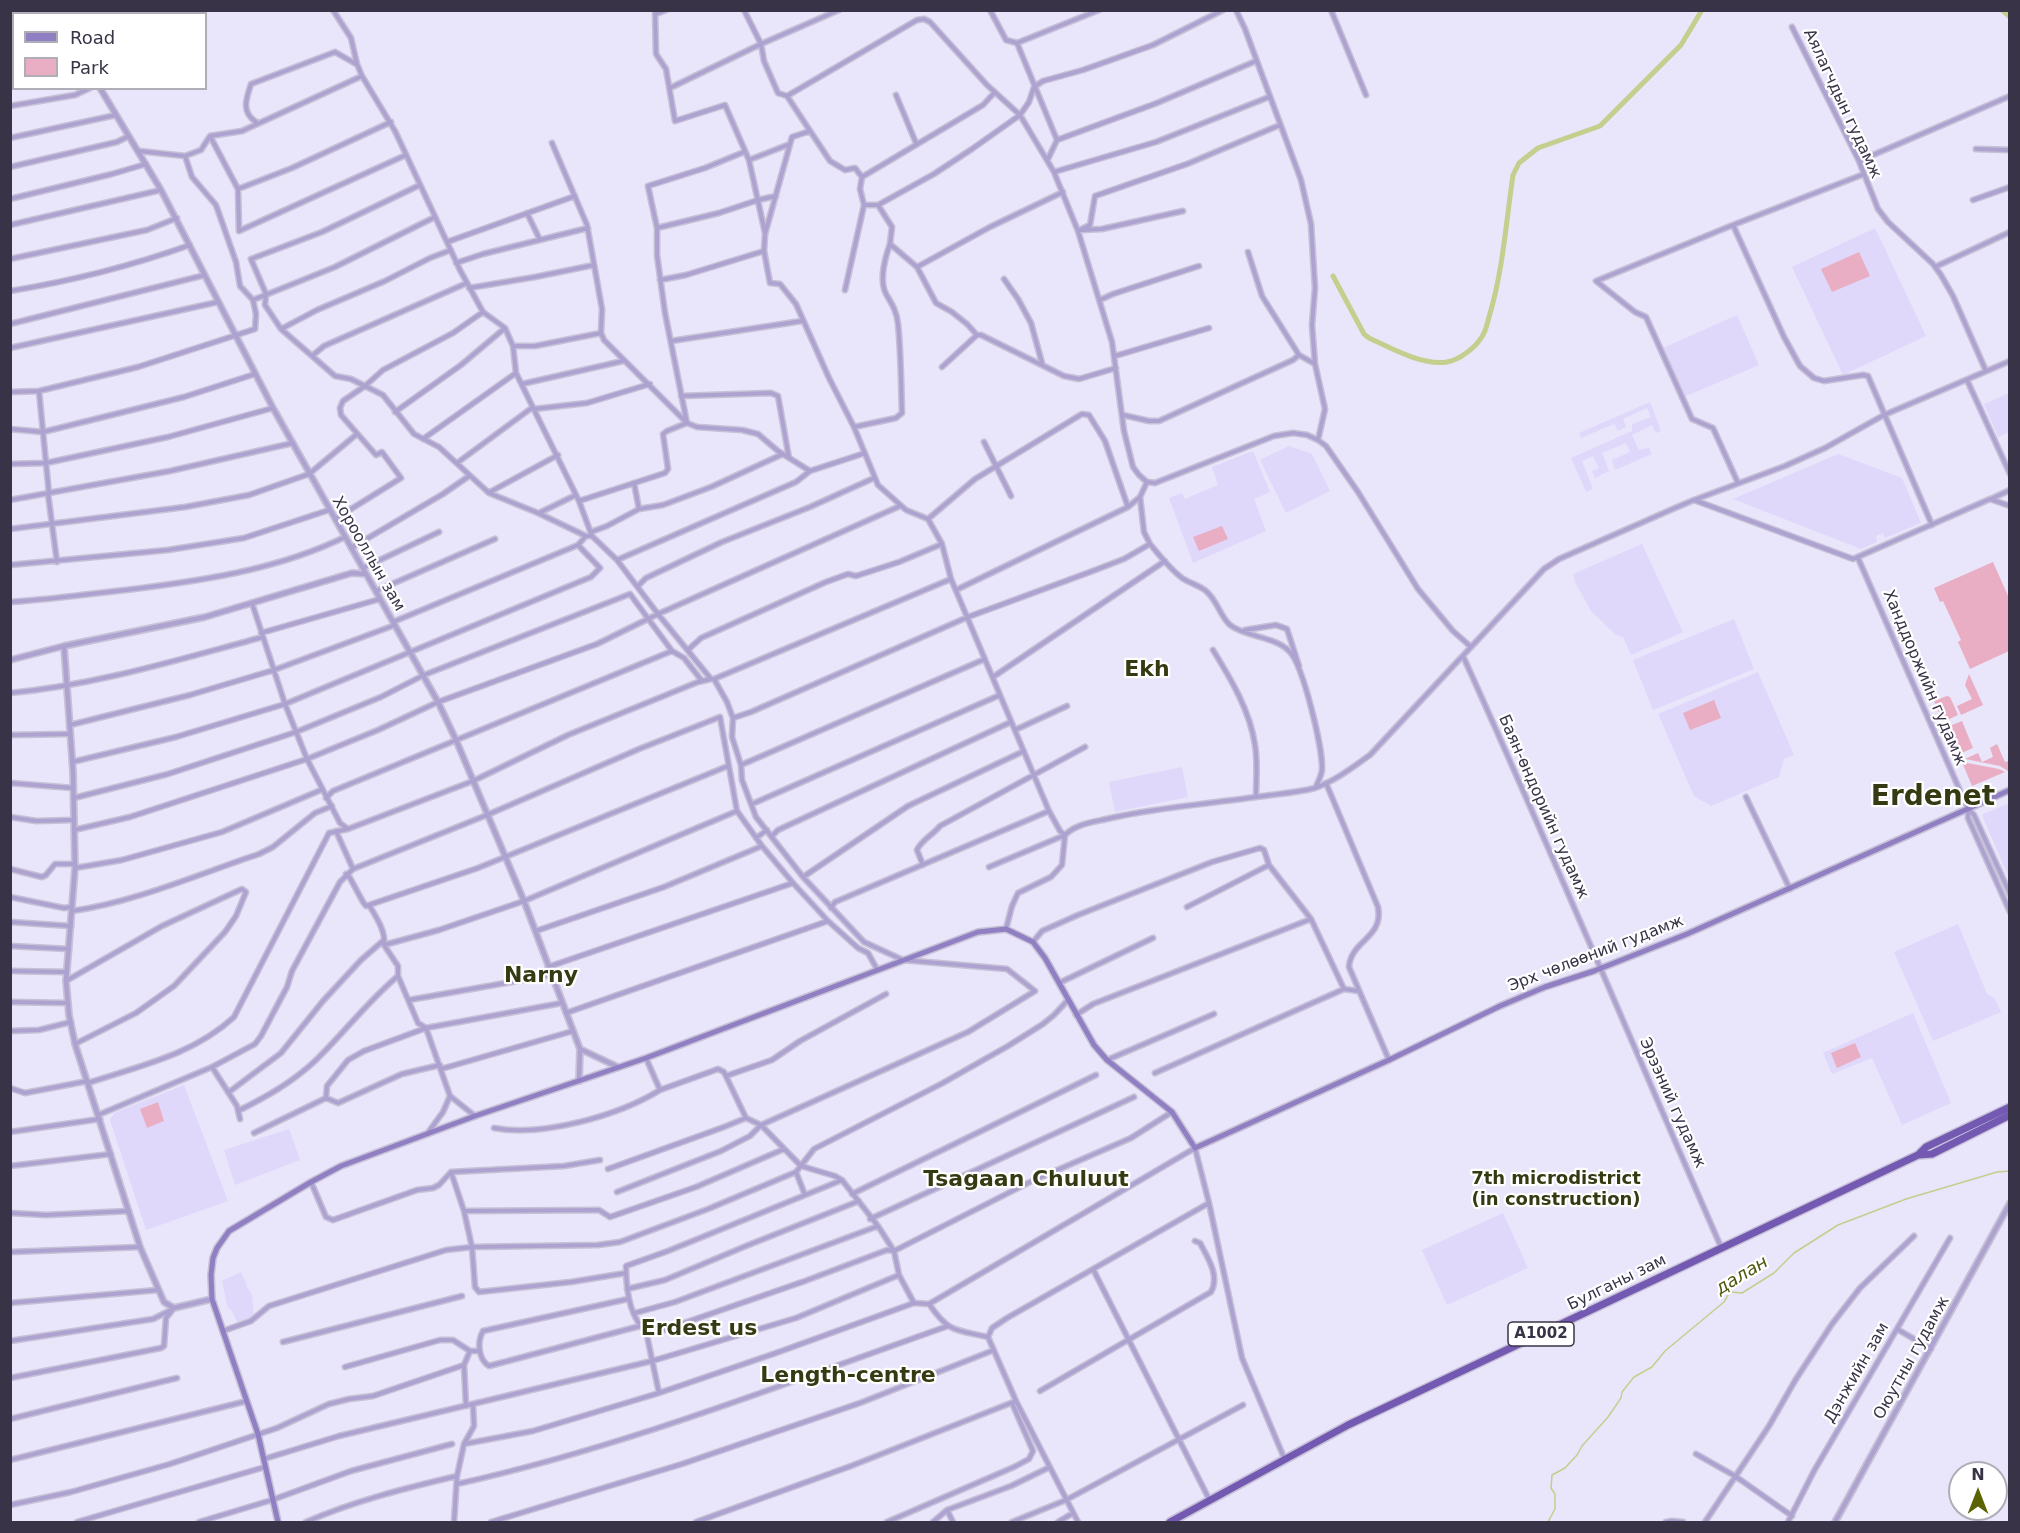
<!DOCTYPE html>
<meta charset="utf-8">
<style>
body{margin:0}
#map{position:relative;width:2020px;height:1533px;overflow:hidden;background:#e9e5fa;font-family:"DejaVu Sans",sans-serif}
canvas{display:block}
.frame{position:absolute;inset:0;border:12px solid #383347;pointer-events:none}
.legend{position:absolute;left:12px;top:12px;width:195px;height:78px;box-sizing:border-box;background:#fff;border:2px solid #afadb5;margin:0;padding:8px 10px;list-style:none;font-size:18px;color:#383347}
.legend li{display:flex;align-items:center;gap:12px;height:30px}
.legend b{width:30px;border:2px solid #afadb5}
.north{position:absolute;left:1948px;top:1461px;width:60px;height:60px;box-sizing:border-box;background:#fff;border:2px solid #afadb5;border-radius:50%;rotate:0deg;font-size:16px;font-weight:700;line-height:24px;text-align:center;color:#383347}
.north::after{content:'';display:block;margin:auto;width:21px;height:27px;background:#5b6300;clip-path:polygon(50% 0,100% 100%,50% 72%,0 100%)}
</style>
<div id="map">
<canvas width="2020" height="1533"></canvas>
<div class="frame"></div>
<ul class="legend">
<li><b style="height:8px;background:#907fc2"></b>Road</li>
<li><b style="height:16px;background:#e9aec3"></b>Park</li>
</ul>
<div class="north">N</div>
</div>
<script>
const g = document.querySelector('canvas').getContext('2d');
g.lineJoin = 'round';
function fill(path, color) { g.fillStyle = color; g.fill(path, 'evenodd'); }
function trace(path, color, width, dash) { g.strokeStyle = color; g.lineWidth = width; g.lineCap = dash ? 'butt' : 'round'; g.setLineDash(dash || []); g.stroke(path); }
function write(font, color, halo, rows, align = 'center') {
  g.font = font + ' "DejaVu Sans",sans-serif'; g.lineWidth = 4.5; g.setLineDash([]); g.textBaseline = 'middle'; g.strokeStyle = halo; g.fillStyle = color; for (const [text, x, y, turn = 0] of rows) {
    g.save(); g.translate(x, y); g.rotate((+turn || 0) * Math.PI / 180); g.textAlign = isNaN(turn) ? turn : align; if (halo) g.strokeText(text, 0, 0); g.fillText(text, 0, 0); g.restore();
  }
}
const built = new Path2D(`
 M1875 228 1926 336 1843 375 1792 267Z
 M1737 315 1759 365 1684 397 1663 348Z
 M2009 393V432L1998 437 1984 404Z
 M1650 402 1661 431 1656 433 1652 425 1632 435 1639 450 1649 448 1652 454 1615 470 1612 460 1630 452 1626 443 1602 453 1609 471 1595 478 1592 471 1599 468 1593 456 1582 461 1593 489 1586 492 1571 458 1632 431V424L1651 417 1647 408 1623 419 1626 427 1618 431 1614 424 1581 438 1579 433Z
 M1289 446 1312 454 1330 491 1286 513 1260 460Z
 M1253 451 1270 492 1254 499 1266 531 1193 563 1169 498 1182 493 1185 499 1218 485 1212 467Z
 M1838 454 1902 478 1921 523 1885 538 1883 533 1876 536 1877 542 1861 549 1733 499Z
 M1642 544 1683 632 1631 655 1623 637 1616 635 1591 611 1575 582 1573 574Z
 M1734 619 1754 669 1653 710 1633 660Z
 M1758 672 1794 755 1784 759 1779 777 1711 806 1694 796 1658 714Z
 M1182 767 1188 797 1115 812 1109 782Z
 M2009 803V878L1982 815Z
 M1958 924 1987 994 1995 999 2001 1012 1933 1041 1894 952Z
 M1913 1013 1951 1103 1902 1125 1872 1058 1832 1074 1823 1053Z
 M184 1085 228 1201 146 1230 110 1120 114 1113Z
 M289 1129 300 1160 235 1185 224 1150Z
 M1503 1213 1528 1268 1447 1305 1422 1250Z
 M241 1272 247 1285 246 1286 250 1291 252 1296 254 1317 238 1324 231 1309H229L227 1305 222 1281Z`);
const green = new Path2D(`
 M1859 252 1870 276 1832 292 1821 269Z
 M1222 526 1228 539 1199 551 1193 537Z
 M1993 562 2009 598V651L1970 669 1958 642 1961 640 1943 601 1940 602 1934 588Z
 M1969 674 1983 705 1961 715 1957 706 1972 699 1965 685Z
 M1947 696 1950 697 1958 715 1943 722 1934 701Z
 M1714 700 1721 718 1690 730 1683 713Z
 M1962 721 1973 748 1959 754 1947 727Z
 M1997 744 2005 762 2009 761V770L2008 771 2000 766 1965 759 1978 753 1982 762 1993 757 1990 748Z
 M1962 762 1999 769 2005 772 1972 786Z
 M1855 1043 1861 1057 1837 1068 1831 1053Z
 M158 1102 164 1121 147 1128 140 1109Z`);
const stream = new Path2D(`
 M1548 1522 1555 1509V1494L1551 1488 1552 1475 1565 1468 1577 1455 1582 1446 1608 1417 1621 1398 1622 1392 1634 1377 1652 1367 1665 1351 1724 1302 1730 1292 1742 1293 1774 1273 1794 1253 1838 1225 1906 1199 1997 1172 2010 1171`);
const canal = new Path2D(`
 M2002 10 2010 17
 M1333 276 1364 334 1369 338C1391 348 1422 366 1447 362 1459 360 1475 348 1481 338 1486 332 1487 324 1489 317 1503 271 1506 222 1513 175L1519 163 1538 148 1600 126 1681 45 1702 10`);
const minor = new Path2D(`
 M65 10V14
 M333 10 351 38 357 64 362 76 395 131 460 270 483 312 505 328 513 346 516 373 579 501 592 536
 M655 10 656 54 666 69 675 121 725 105 749 160 765 233
 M744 10 761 44 764 61 778 93 787 96 830 161 845 170 855 168 862 177 860 189 864 205 845 290
 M990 10 1006 40 1017 43 1057 140
 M1236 10 1245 29 1301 180 1311 224 1315 288 1312 325 1315 364 1325 409 1318 440
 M1331 10 1366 95
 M656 14 666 10
 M1792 27 1859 161 1878 209 1888 222 1933 264 1941 275 1953 296 1986 371
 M1017 43 1099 10
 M10 73 14 72
 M670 88 761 44 839 10
 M896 95 916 143
 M787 96 917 20 924 19 930 22 987 85 1020 115 1054 172 1078 231 1112 342 1124 431 1133 467 1139 475 1147 482 1155 483 1274 436 1293 433 1307 435 1318 440 1326 446 1358 492 1418 589 1453 631 1471 647
 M10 106 75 95 90 88
 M256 122C241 112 246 99 251 84L335 52 356 64
 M810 131 792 137 765 234 764 251 770 283 780 284 796 304 829 378 854 427 878 485 906 510 928 519 942 544 951 579 1049 811 1060 831 1065 835 989 867
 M210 136 238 189 292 168 391 122
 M10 138 116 115
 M552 143 587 225 602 309 601 333 604 340 687 423 667 431 663 434 668 469 665 473 579 501
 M1976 149 2010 150
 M744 152 705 168 648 186 657 228V255L665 313 687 423 697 427 742 430 758 434 778 451 810 471 865 453
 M185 156 201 150 210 136 242 131 362 76
 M1048 159 1057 140 1157 103 1256 61
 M749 160 790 144
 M1859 161 2010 96
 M10 167 117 142 129 136
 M1054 172 1156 142 1269 97
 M862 177 983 105 995 92
 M420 185 322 232 251 259 266 294 265 305 281 329 335 376 351 379 383 395 414 434 439 447 489 493 538 513 586 536H592L617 560 658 614 711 679H714L727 702 733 718 732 737 741 765 742 780 756 817 803 877 864 942 903 960 1007 969 1035 991 968 1032 761 1125 750 1136 721 1151 617 1192
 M238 189 239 231 406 155
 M10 199 112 174 146 164
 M1973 200 2010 187
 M864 205H878L934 174 972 149 1020 115 1029 102 1034 87 1043 81 1083 70 1153 45 1223 10
 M878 205 892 227 890 244 917 267 936 303 952 312 967 324 977 335H981L1064 376 1079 379 1116 368
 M527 213 540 240
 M10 225 161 190
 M1733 225 1784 337 1800 366 1814 378 1824 381 1863 375 1868 376 1932 525
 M657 228 719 213 758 200 776 196
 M1081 230 1102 229 1183 211
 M1078 231 1090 225 1095 196 1187 164 1280 125
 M447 242 575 196
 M1248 252 1262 296 1299 355 1315 364
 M10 259 147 230 177 218
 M456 263 483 254 588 228
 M917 267 990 227 1063 192
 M1935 267 2010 232
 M1004 279 1018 299 1031 323 1042 363
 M660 280 686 275 764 251
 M469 288 535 277 594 265
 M10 291C72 281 131 266 190 245
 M253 300 335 267 435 217
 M1100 300 1113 294 1199 266
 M10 324 205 275
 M281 329 317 310 385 281 430 258 451 250
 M671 341 802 321
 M513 346H535L601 333
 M10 348 218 302
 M312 356 324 346 467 283
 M1115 356 1209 328
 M942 367 977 335
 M1967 380 2010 474
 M522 384 623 361
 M39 391 49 494
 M10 392 39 391 138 367 255 329 256 314 253 300 240 286 236 262 216 205 192 177 185 156 139 151
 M681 396 771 393 778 396 789 458
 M534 409 587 403 650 384
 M395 412 461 365 505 328
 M1123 415 1149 421H1159L1293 360 1299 355
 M854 427 896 418 902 413C901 383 901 353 898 324 897 312 892 304 886 294 879 280 885 258 890 244
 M10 429 43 432 184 397 255 374
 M423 439 516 373
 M984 442 1011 496
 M457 463 533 407
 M10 464 46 463 168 437 273 408
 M634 483 639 509
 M1738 483 1713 428 1692 419 1646 317 1635 312 1596 281 1733 225 1864 174
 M490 492 558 455
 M48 494 57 562
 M1991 499 2010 490
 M10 500 170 471 293 443
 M1694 500 1785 466 1825 448 1884 415 2010 361
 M539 513 576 495
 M335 519 401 478 382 452 376 455 341 415 340 408 343 401 365 386 383 370 453 333 483 312
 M928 519 975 479 1082 414 1089 415 1105 441 1128 507
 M10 529 185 507 249 495 309 474 357 434
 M591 532 607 526 639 509 663 505 711 487 783 454
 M1150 544C1160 556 1170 569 1182 578 1189 583 1199 585 1206 591 1217 600 1220 616 1230 625 1245 637 1274 636 1289 651 1303 664 1323 749 1322 769 1322 775 1318 781 1316 787
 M351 548 443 494 469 476
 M1858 558 1968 809 1974 815 2010 894
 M617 560 796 482 810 471
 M10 565 168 550 244 538 329 510
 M363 568 439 532
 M638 586 646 578 722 542 810 507 874 478
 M956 590 1128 507 1140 497 1147 482
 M376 591 495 539
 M10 602C55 599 98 593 142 588 212 579 281 568 345 537
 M252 603 285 704 307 759 340 823 348 829
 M393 622 578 545 586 536
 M1245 630 1276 625 1287 629 1299 666
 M261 633 380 599
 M689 649 701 638 826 582 848 574 856 576 899 562 942 544
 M1213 650C1231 679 1250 711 1255 745 1258 762 1256 780 1256 797
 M1463 656C1552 852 1635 1050 1721 1247
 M993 677 1165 561
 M714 679 951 579
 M10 693C96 685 180 659 263 637
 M733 718 751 712 968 617 1090 572 1124 559 1150 544 1144 532 1140 497
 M70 725 190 695 274 670 395 625
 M1015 730 1067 706
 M10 735 70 734
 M72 762 176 737 285 704 591 577 600 568 578 545
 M741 765 985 659
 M10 783 73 788
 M1326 783 1378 907C1384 938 1351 940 1349 967L1389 1060
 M1746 797 1790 889
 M74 798 168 774 296 732 381 697 424 675 630 594 672 651 684 658 702 681
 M326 798 333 791 672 651
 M752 804 1000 695
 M1968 810V818L2010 912
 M10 817 36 821 74 820
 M74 830 130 817 307 759 378 730 438 702 597 644 658 614 900 506
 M336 831 353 869
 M772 836 778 830 1011 722
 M756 838 767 830
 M923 865 917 850C921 840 933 835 940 826L1085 747
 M75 868 122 860 222 832 321 790
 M10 869 42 877 46 875 55 864H75
 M346 874 350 878 363 902 366 906 369 905C376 917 386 931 384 945L398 966V976L418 1023 426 1028 450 1096 475 1116
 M803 877 908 806 1024 751
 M10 897 64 908 72 907
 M369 905 478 868 728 766
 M1187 907 1269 865
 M831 908 835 902 1049 811
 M72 911C135 902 199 874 259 854L273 847 315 813 332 806
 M10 922 71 926
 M1006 929 1012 906 1018 893 1051 877 1062 865 1065 835C1077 823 1095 822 1111 818 1159 807 1208 804 1256 797 1276 794 1296 793 1315 788 1335 781 1353 767 1370 755L1544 569 1559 559 1675 508 1694 500 1853 559 1990 499 2010 506
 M536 931 664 887 762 846
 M1033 942 1042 931 1078 915 1212 862 1260 848 1264 850 1269 865 1311 919 1344 989
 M384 945 439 930 524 901 737 811
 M10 946 69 949
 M548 967 793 883
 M10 971 67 972
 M66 981 162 926 242 889 246 892 236 916 225 932 174 986 136 1013 75 1044
 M1059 983 1153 938
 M409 1000 551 975
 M10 1002 67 1003
 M566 1013 828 921
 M1076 1015 1093 1004 1311 919
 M10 1031 39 1030 71 1022
 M646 1058 660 1090 718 1069 724 1072 746 1118 761 1125 801 1166 835 1176 842 1180 878 1226 894 1251 899 1275 914 1303 929 1304C949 1333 956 1330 988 1337L1016 1401 1078 1522
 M1107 1060 1214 1014
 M212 1067 237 1106 240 1119
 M441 1069 573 1031
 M1155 1073 1344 989 1358 991
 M726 1076 772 1060 800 1041 886 994
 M88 1083C139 1066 193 1055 234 1017L329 833 348 829 473 781 568 735 698 682 711 679
 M10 1088 25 1093 88 1081
 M229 1092 281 1053 323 1001 361 960 384 940
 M326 1098 327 1086 348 1060 364 1051 426 1028 562 1003
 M326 1098 338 1103 402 1074 440 1065
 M238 1111C266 1097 293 1082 316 1060 344 1033 368 1001 398 976
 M98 1115 212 1067 255 1044 261 1036 287 987 292 971 340 882 353 869 487 815 639 749 720 717 737 811 762 846 793 883 828 921 858 948 868 953 877 969
 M494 1128C542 1137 618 1116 660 1090
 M10 1132 100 1119
 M254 1133 326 1098
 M427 1134 443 1112 450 1096
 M10 1166 111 1154
 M608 1169 724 1127 746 1118
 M451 1172 464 1211 472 1247 475 1287 479 1292 571 1282 626 1273
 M796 1172 805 1195
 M842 1180 668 1251 626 1266C626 1287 629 1317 646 1331L664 1330 805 1281 887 1250 894 1251 1032 1181 1131 1138 1172 1112
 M311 1182 326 1217 333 1220 417 1190 433 1188 439 1185 451 1172 564 1166 600 1160
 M852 1194 1096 1075
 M1209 1203 1242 1358 1285 1460
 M464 1211 599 1210 610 1217 696 1187 784 1149
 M10 1213 46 1215 129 1211
 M870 1219 1134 1097
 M10 1252 140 1247
 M1093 1269 1210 1501
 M627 1289 665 1280 746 1246 859 1201
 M628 1299 483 1331C477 1342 478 1359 489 1366L640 1326
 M10 1303 158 1290
 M929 1304 1195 1148 1209 1203 1007 1318 992 1328 988 1337
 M635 1313 675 1302 878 1226
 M1897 1329 1931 1349
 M223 1331 251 1321 269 1306 446 1250 472 1247 598 1245 620 1242 708 1209 796 1172 814 1149 941 1084 1008 1046 1043 1024 1054 1015 1068 1000
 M646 1331 659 1393
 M10 1341 153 1319 171 1310
 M283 1342 462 1296
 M345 1367 440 1340H453L470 1351
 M10 1378 161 1348 164 1346 166 1318 174 1308
 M1040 1391 1211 1292C1220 1276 1208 1258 1200 1243L1195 1241
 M466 1406 464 1365 470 1351H479
 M10 1419 177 1378
 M464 1444 533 1431 659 1393 776 1353 914 1303
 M1696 1454 1735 1476 1792 1516
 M264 1459 339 1436 652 1361 796 1318 899 1275
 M10 1460 247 1401
 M457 1484C624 1447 786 1383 948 1326
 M10 1505 71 1492 170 1464 277 1428 329 1404 349 1399 373 1396 464 1365
 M947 1510 1011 1486 1050 1467
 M77 1522 265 1467
 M199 1522 272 1500 351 1471 452 1444
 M306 1522C354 1501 406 1488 457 1476
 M454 1522 457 1476 464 1444 474 1426 473 1405
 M491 1522 682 1464 860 1403 994 1350
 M696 1522 851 1466 1016 1401
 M887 1522 1014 1467 1029 1459 1033 1451 1012 1403
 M933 1522 947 1510 953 1522
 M1012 1522 1066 1500 1243 1405
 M1058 1522 1073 1513
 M1666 1522 1672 1521 1683 1522
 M1705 1522 1769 1426 1796 1379 1832 1324 1860 1288 1914 1236
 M1788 1522 1814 1471 1950 1238`);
const tertiary = new Path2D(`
 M10 33H14
 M100 88 161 190 273 408 438 702 456 740 524 901 580 1049 579 1081
 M64 646 73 771 75 868 66 981 69 1015 75 1044 140 1247 164 1302 174 1308 212 1299
 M10 660 64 646 205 617 352 573 366 574
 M580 1049 618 1067
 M1835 1522 2010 1203`);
const secondary = new Path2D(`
 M278 1522 258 1434 212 1299 211 1275 213 1258 217 1248 229 1231 311 1182 341 1166 475 1116 646 1058 978 932 1006 929 1033 942 1045 958 1094 1045 1107 1060 1172 1112 1195 1148 1389 1060 1500 1006 1545 987 1594 971 1687 934 2010 790`);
const trunk = new Path2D(`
 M1918 1155 1932 1154 2010 1115
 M1170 1522 1348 1425 1918 1155 1926 1147 2010 1107`);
const shields = [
 [1541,1334,66]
];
const shieldNames = [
 ["A1002",1541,1334]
];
const streetNames = [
 ["Аялагчдын гудамж",1842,104,65],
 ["Хорооллын зам",368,554,60],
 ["Ханддоржийн гудамж",1924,678,67],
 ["Баян-өндорийн гудамж",1543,807,66],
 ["Эрх чөлөөний гудамж",1596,954,-21],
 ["Эрээний гудамж",1672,1103,66],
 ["Булганы зам",1617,1283,-26],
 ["Оюутны гудамж",1912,1358,-61],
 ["Дэнжийн зам",1857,1373,-60]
];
const neighbourhoodNames = [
 ["7th microdistrict",1556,1179],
 ["(in construction)",1556,1200]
];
const waterNames = [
 ["далан",1742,1276,-31]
];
const districtNames = [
 ["Ekh",1147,670],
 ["Narny",541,976],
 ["Tsagaan Chuluut",1026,1180],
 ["Erdest us",699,1329],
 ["Length-centre",848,1376]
];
const townNames = [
 ["Erdenet",1933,798]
];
fill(built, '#dfd8fb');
fill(green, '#e9aec3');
trace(stream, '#c4ce8d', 1.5);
trace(canal, '#c4ce8d', 5);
trace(minor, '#c6c1d6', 7);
trace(tertiary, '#c6c1d6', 8);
trace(secondary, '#c6c1d6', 8);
trace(trunk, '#c6c1d6', 10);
trace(minor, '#ada2d0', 4);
trace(tertiary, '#ada2d0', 4.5);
trace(secondary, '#907fc2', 5);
trace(trunk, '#7459b2', 7);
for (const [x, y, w] of shields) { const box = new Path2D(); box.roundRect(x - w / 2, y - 12, w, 24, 4.5); g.fillStyle = '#fff'; g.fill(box); trace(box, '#383347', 1.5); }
write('bold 15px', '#383347', null, shieldNames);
write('16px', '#383347', '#fff', streetNames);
write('bold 18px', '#353a12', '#fff', neighbourhoodNames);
write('italic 18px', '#4f560b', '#fff', waterNames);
write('bold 22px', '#353a12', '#fff', districtNames);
write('bold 28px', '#353a12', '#fff', townNames);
</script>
